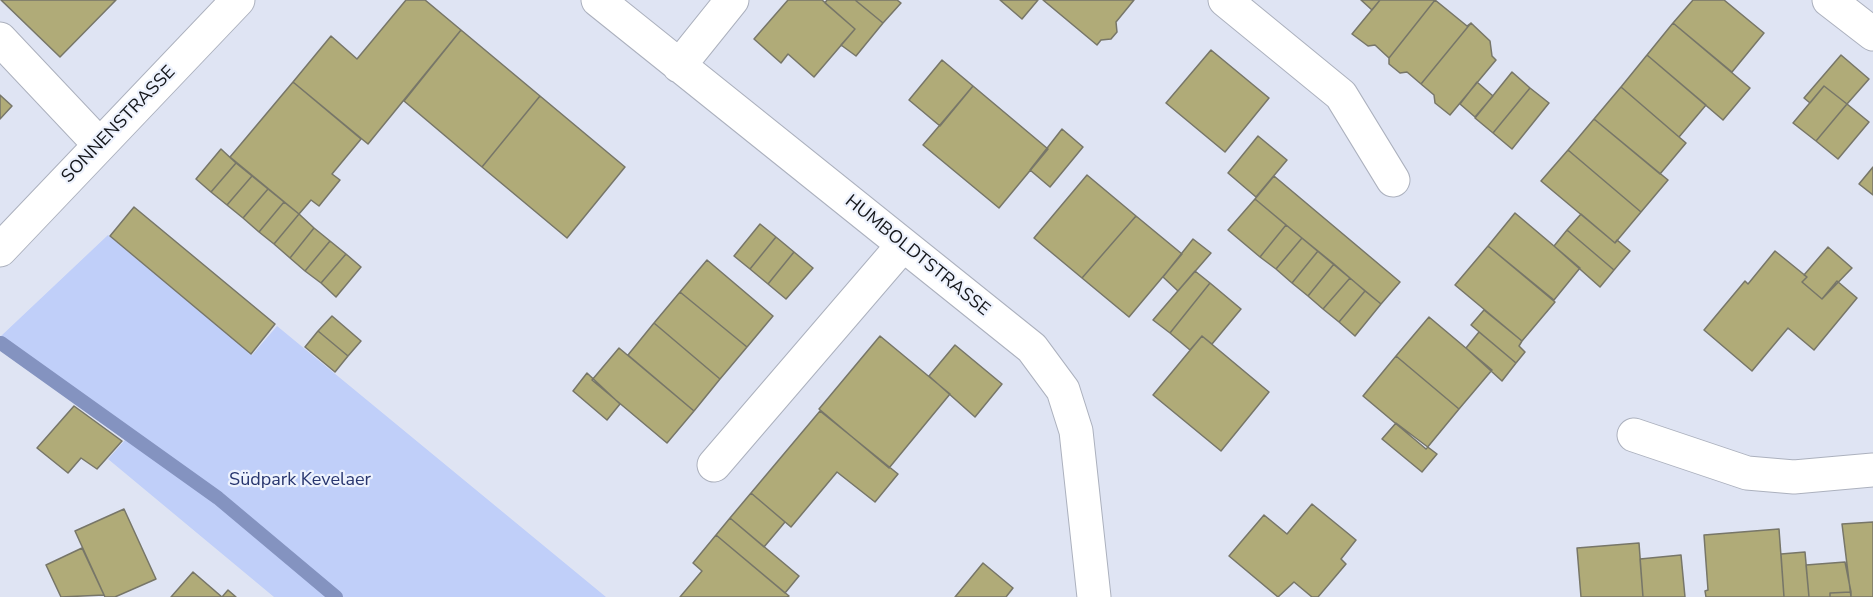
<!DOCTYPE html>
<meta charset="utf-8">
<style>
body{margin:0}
canvas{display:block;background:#dfe4f3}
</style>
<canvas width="1873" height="597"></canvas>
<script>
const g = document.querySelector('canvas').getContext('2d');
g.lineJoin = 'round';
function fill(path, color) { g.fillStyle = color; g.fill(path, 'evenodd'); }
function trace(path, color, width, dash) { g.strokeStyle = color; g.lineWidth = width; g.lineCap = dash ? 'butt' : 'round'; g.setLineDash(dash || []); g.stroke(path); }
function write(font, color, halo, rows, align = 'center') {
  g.font = font + ' "Nunito Sans",sans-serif'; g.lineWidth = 4.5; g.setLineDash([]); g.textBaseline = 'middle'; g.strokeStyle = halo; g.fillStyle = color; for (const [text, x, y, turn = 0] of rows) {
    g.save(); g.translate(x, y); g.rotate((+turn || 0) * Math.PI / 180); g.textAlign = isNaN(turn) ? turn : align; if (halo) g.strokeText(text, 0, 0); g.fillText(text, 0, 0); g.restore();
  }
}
const green = new Path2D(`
 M108 235 252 355 277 326 606 597H274L108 459 125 440 0 349V337Z`);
const stream = new Path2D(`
 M1 343 218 498 336 597`);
const building = new Path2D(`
 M1 0H116L60 57Z
 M406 0H425L461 30 368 144 293 82 331 36 357 59Z
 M788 0H822L855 29 814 77 788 54 781 63 754 39Z
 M827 0H855L883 23 856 56 841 45 855 29 825 3Z
 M855 0H897L901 3 883 23Z
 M1000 0H1038L1022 19Z
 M1043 0H1134L1116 22 1117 32 1111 39 1101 40 1097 45Z
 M1361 0H1380L1372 10Z
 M1380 0H1435L1389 58 1375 45 1368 46 1352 34Z
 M1435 0 1467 26 1471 23 1421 84 1407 72 1400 73 1389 64V58Z
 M1693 0H1724L1764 33 1732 72 1673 23Z
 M1471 23 1490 41 1492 56 1496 60 1450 115 1435 103 1434 95 1421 84Z
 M1673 23 1750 88 1723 120 1647 55Z
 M461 30 540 96 482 167 404 101Z
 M1211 50 1269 98 1225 152 1166 103Z
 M1647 55 1706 105 1679 137 1621 87Z
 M1841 55 1869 79 1847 104 1824 86 1810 103 1804 98Z
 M942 60 973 86 940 126 909 100Z
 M1512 72 1530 88 1493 133 1475 118Z
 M293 82 361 139 332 174 340 180 319 206 311 200 299 214 230 157Z
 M1477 82 1493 96 1475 117 1460 104Z
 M973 86 1048 149 999 208 923 145Z
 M1824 86 1847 104 1816 141 1793 123Z
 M1621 87 1686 143 1660 174 1594 119Z
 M1530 88 1549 103 1512 149 1493 133Z
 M0 95 12 106 0 119Z
 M540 96 625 167 567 238 482 167Z
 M1847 104 1869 122 1838 159 1816 141Z
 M1594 119 1668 180 1641 212 1568 150Z
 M1062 129 1083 147 1050 187 1030 170Z
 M1258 136 1287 160 1256 197 1228 173Z
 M221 149 236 163 211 192 196 179Z
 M1568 150 1641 212 1615 243 1541 181Z
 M236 163 252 176 227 205 211 192Z
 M1873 167V195L1859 184Z
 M1087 175 1136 216 1082 278 1034 238Z
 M252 176 268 189 243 218 227 205Z
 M1274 176 1400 282 1381 304 1255 199Z
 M268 189 284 202 259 232 243 218Z
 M1255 199 1286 225 1260 257 1228 230Z
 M284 202 299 214 274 244 259 232Z
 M134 207 275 324 251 354 110 236Z
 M1515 213 1580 268 1554 300 1488 246Z
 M299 214 314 228 290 258 274 244Z
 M1581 214 1615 243 1617 240 1630 251 1614 270 1567 230Z
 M1136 216 1182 254 1129 317 1082 278Z
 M760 224 776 237 750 269 734 256Z
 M1286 225 1302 238 1276 269 1260 257Z
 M314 228 330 241 305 271 290 258Z
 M1567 230 1614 270 1600 287 1554 246Z
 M776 237 794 252 768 284 750 269Z
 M1302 238 1318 251 1292 283 1276 269Z
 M1193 239 1211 253 1178 291 1163 277Z
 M330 241 346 254 321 283 305 271Z
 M1488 246 1555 302 1522 341 1455 285Z
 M1828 247 1852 268 1822 299 1802 282 1807 277 1804 275Z
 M1318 251 1334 264 1308 296 1292 283Z
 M1775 251 1807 277 1802 282 1822 299 1837 281 1857 298 1814 350 1788 328 1752 371 1704 330 1745 281 1748 284Z
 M794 252 813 268 786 299 768 284Z
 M346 254 361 267 336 297 321 283Z
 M707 260 773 316 747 347 680 292Z
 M1334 264 1350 278 1323 309 1308 296Z
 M1195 271 1210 283 1170 333 1153 320Z
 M1350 278 1365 291 1339 322 1323 309Z
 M1210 283 1241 309 1212 344 1202 336 1190 350 1170 333Z
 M1365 291 1381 304 1355 336 1339 322Z
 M680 292 747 347 720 379 654 323Z
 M1484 310 1522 341 1519 346 1525 352 1516 363 1471 325Z
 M332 316 361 341 348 356 318 331Z
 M1429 317 1492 370 1459 409 1396 356Z
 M654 323 720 379 694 411 628 355Z
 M318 331 348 356 335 372 305 347Z
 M1479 332 1516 363 1502 381 1466 348Z
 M880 336 950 394 889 468 819 409Z
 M1202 336 1269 392 1221 451 1153 395Z
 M955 345 1002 384 975 417 929 376Z
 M619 348 694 411 667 443 592 380Z
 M1396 356 1459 409 1426 449 1363 396Z
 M587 373 620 404 607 420 573 391Z
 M74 406 122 441 97 469 81 458 68 473 37 448Z
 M820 411 898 474 875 502 837 472 791 527 751 493Z
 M1396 423 1437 454 1422 472 1382 439Z
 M751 493 785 522 764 547 730 518Z
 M1312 504 1356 540 1341 559 1346 564 1318 597H1312L1294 582 1278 597 1229 556 1264 515 1287 534Z
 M124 509 156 579 115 597H105L75 531Z
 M730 518 799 576 785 593 716 535Z
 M1873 522V597H1851L1842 524Z
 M1779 529 1784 597H1706L1705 591 1708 590 1704 535Z
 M716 535 789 596 787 597H680L702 571 693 563Z
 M1639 543 1643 597H1581L1577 548Z
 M82 548 104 595 61 597 46 565Z
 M1805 552 1809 597H1784L1781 554Z
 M1681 555 1685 597H1643L1640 559Z
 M1845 562 1851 592 1830 593V597H1809L1806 565Z
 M983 563 1013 588 1006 597H955Z
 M193 572 222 597H171Z
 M228 590 236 597H222Z
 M1851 592V597H1830V593Z`);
const minor = new Path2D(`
 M598 0 1032 348 1063 390 1076 431 1094 597
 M1225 0 1341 95 1393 180
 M1829 0 1873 34
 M0 39 99 144
 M679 66 732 0
 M0 250 238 0
 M1634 435 1747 473 1794 477 1873 470
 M714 465 903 245`);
const streetNames = [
 ["SONNENSTRASSE",119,125,-46],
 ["HUMBOLDTSTRASSE",917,256,39]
];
const parkNames = [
 ["Südpark Kevelaer",300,481]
];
fill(green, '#c0cff9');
trace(stream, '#8493c0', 14);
fill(building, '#b0ab78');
trace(building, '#777668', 1.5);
trace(minor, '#acb1be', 35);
trace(minor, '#fff', 33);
write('18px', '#131519', '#edf2fd', streetNames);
write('18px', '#28366f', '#edf2fd', parkNames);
</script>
